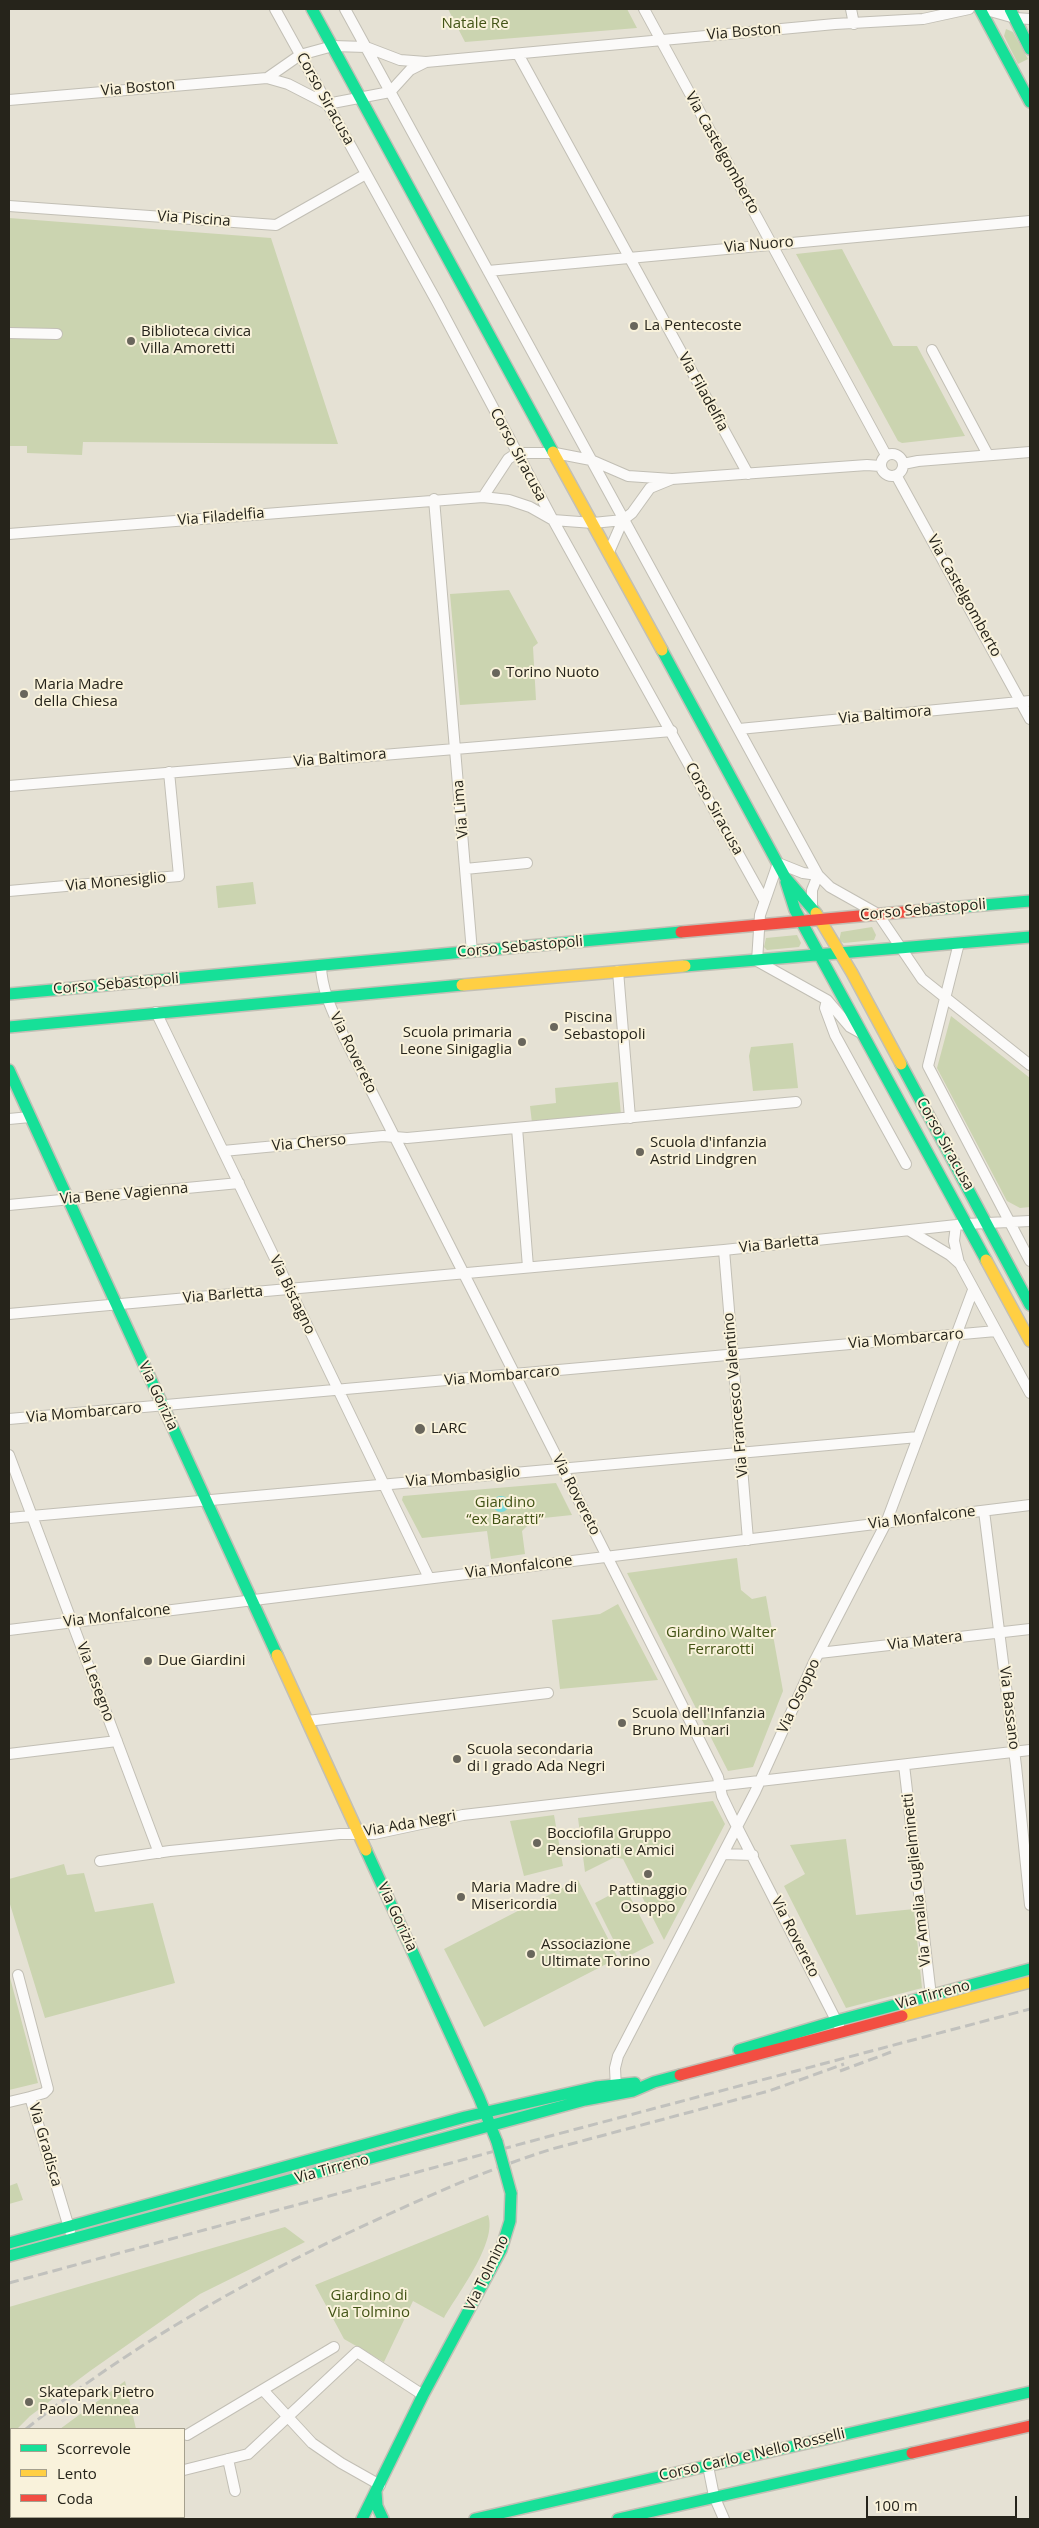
<!DOCTYPE html>
<meta charset="utf-8">
<style>
body{margin:0}
#map{position:relative;width:1039px;height:2528px;overflow:hidden;background:#e5e1d4;font-family:"Open Sans",sans-serif}
canvas{display:block}
.frame{position:absolute;inset:0;border:10px solid #26241b;pointer-events:none}
.legend{position:absolute;left:10px;top:2428px;width:175px;height:90px;box-sizing:border-box;background:#f9f2db;border:1px solid #a5a08e;margin:0;padding:6px 9px;list-style:none;font-size:15px;color:#26241b}
.legend li{display:flex;align-items:center;gap:10px;height:25px}
.legend b{width:25px;border:1px solid #a5a08e}
.scale{position:absolute;left:866px;top:2496px;width:151px;height:22px;box-sizing:border-box;border:2px solid #26241b;border-top:0;padding-left:6px;font-size:15px;line-height:18px;white-space:nowrap;color:#26241b;-webkit-text-stroke:4px #f9f2db;paint-order:stroke}
</style>
<div id="map">
<canvas width="1039" height="2528"></canvas>
<div class="frame"></div>
<ul class="legend">
<li><b style="height:6px;background:#16e098"></b>Scorrevole</li>
<li><b style="height:6px;background:#ffcf43"></b>Lento</li>
<li><b style="height:6px;background:#f24e42"></b>Coda</li>
</ul>
<div class="scale">100 m</div>
</div>
<script>
const g = document.querySelector('canvas').getContext('2d');
g.lineJoin = 'round';
function fill(path, color) { g.fillStyle = color; g.fill(path, 'evenodd'); }
function trace(path, color, width, dash) { g.strokeStyle = color; g.lineWidth = width; g.lineCap = dash ? 'butt' : 'round'; g.setLineDash(dash || []); g.stroke(path); }
function write(font, color, halo, rows, align = 'center') {
  g.font = font + ' "Open Sans",sans-serif'; g.lineWidth = 4; g.setLineDash([]); g.textBaseline = 'middle'; g.strokeStyle = halo; g.fillStyle = color; for (const [text, x, y, turn = 0] of rows) {
    g.save(); g.translate(x, y); g.rotate((+turn || 0) * Math.PI / 180); g.textAlign = isNaN(turn) ? turn : align; if (halo) g.strokeText(text, 0, 0); g.fillText(text, 0, 0); g.restore();
  }
}
const green = new Path2D(`
 M448 9H627L637 28 465 42Z
 M1006 29 1013 32 1028 59 1018 64 1004 36Z
 M9 218 271 238 338 444 83 442 82 455 27 453V446H9Z
 M842 249 893 346H917L965 436 902 443 898 441 796 254Z
 M509 590 538 643 533 647 536 700 460 705 450 594Z
 M253 882 256 904 218 908 216 886Z
 M872 927 876 935 874 940 844 943 839 941 841 932Z
 M797 935 801 943 799 947 767 950 764 947 766 938Z
 M951 1016 1030 1078V1207L1020 1208 1007 1201 937 1068Z
 M793 1043 798 1088 753 1091 749 1056 751 1047Z
 M618 1082 621 1115 532 1123 530 1106 556 1103 555 1088Z
 M556 1483 572 1515 534 1519 522 1531 525 1554 491 1559 487 1531 422 1538 402 1500 403 1496Z
 M737 1558 741 1590 752 1599 766 1596 783 1691 753 1767 728 1771 627 1573Z
 M618 1604 658 1680 560 1689 552 1620 600 1614Z
 M713 1801 725 1824 664 1940 623 1859 615 1857 585 1872 578 1818Z
 M554 1815 563 1866 524 1876 510 1821Z
 M846 1839 856 1915 914 1909 922 1988 846 2008 784 1886 805 1874 790 1845Z
 M64 1864 67 1875 84 1873 95 1912 153 1903 175 1983 45 2018 9 1901V1879Z
 M578 1880 618 1958 484 2027 444 1949Z
 M625 1887 654 1943 623 1959 595 1903Z
 M9 1974 38 2083 9 2090Z
 M17 2183 23 2200 9 2204V2186Z
 M488 2215C498 2242 458 2293 444 2318L413 2301 384 2362 344 2339 315 2285Z
 M285 2227 305 2242 200 2294 90 2371 30 2416 17 2429H11L9 2436V2307Z
 M125 2381 136 2429H60Z
 M11 2469V2517H154L155 2519H9V2471Z`);
const water = new Path2D(`
 M493 1504a8 8 0 1 1 16 0a8 8 0 1 1-16 0Z`);
const street = new Path2D(`
 M275 9 437 302 553 520 764 900
 M345 9 818 875 830 887 878 914 922 979 1030 1065
 M644 9 886 455
 M851 9 854 24
 M983 9 1015 18 1030 19
 M518 54 748 474
 M267 78 300 55 333 46 366 47 400 60 426 62 835 24 923 19 969 9
 M9 100 267 78 288 84 327 104 390 92 410 70 426 62
 M9 206 276 225 366 174
 M488 271 1030 221
 M9 333 57 334
 M932 350 988 455
 M881 465a11 11 0 1 1 22 0a11 11 0 1 1-22 0Z
 M903 464 918 461 1030 452
 M896 475 1030 719
 M483 497 508 459 517 453H555L591 460 628 476 672 479 867 465 880 466
 M434 499 472 952
 M9 534 483 497 509 500 530 507 553 520 593 523 623 520 632 513 650 488 672 479
 M609 552 623 520
 M739 729 1030 701
 M9 786 672 731
 M465 869 527 863
 M818 875 803 873 778 863 760 915 757 961 827 1000 850 1027 859 1032
 M9 891 179 876 169 772
 M812 907V890L818 875
 M959 943 928 1066 1030 1261
 M321 967C322 992 334 1014 344 1037L666 1673 718 1777 722 1796 732 1817 839 2026
 M618 971 630 1118
 M827 1000 825 1008 835 1035 906 1164
 M156 1012 429 1578
 M9 1119 30 1117
 M517 1128 528 1267
 M223 1151 383 1136 407 1138 796 1102
 M9 1205 239 1183
 M956 1225 954 1241 959 1263
 M910 1231 950 1255 960 1264 1030 1393
 M724 1250 748 1540
 M9 1314 724 1250 966 1224 1030 1221
 M9 1419 996 1331
 M9 1455 159 1853
 M984 1511 1016 1766 1030 1905
 M9 1518 918 1437
 M9 1630 1030 1505
 M819 1653 1030 1629
 M307 1721 548 1693
 M9 1754 117 1741
 M904 1765 931 1996
 M723 1854 753 1855
 M100 1861 170 1851 340 1834H374L463 1815 1030 1750
 M18 1975 48 2089 44 2093 30 2097 70 2231
 M616 2089 615 2068 618 2056 755 1792 814 1662 886 1523 973 1290
 M9 2102 30 2097
 M263 2390 312 2443 341 2463 380 2485
 M187 2435 334 2347
 M228 2459 235 2491
 M708 2466 714 2496 724 2519
 M184 2470 248 2454 357 2352 423 2395
 M170 2517V2519`);
const fast = new Path2D(`
 M312 9 553 452
 M980 9 1030 102
 M1010 9 1030 49
 M662 650 785 877 816 913
 M786 882 795 910 986 1260
 M926 910 1030 901
 M685 966 1030 937
 M9 994 681 932
 M9 1027 462 985
 M901 1064 1030 1305
 M9 1070 277 1655
 M366 1850 479 2097 497 2142
 M739 2050 836 2021 1030 1969
 M9 2243 465 2117 596 2087 635 2083
 M9 2256 585 2100 633 2091 654 2082 680 2075
 M376 2492 377 2506 383 2519
 M362 2519 423 2395 501 2250 510 2221 511 2193
 M475 2519 1030 2392
 M618 2519 912 2453`);
const slow = new Path2D(`
 M553 452 662 650
 M816 913 852 973 901 1064
 M462 985 685 966
 M986 1260 1030 1341
 M277 1655 366 1850
 M902 2016 1030 1982`);
const jam = new Path2D(`
 M681 932 926 910
 M680 2075 902 2016
 M912 2453 1030 2426`);
const rail = new Path2D(`
 M840 2071 891 2052
 M9 2283 554 2135 1030 2009
 M26 2429C136 2341 259 2273 387 2215 441 2190 495 2167 552 2149L769 2091 844 2064
 M9 2443 11 2441`);
const fastBridge = new Path2D(`
 M497 2142 511 2193`);
const markers = [
 [634,326,5,"#69665c"],
 [131,341,5,"#69665c"],
 [496,673,5,"#69665c"],
 [24,694,5,"#69665c"],
 [554,1027,5,"#69665c"],
 [522,1042,5,"#69665c"],
 [640,1152,5,"#69665c"],
 [420,1429,6,"#69665c"],
 [148,1661,5,"#69665c"],
 [622,1723,5,"#69665c"],
 [457,1759,5,"#69665c"],
 [537,1843,5,"#69665c"],
 [648,1874,5,"#69665c"],
 [461,1897,5,"#69665c"],
 [531,1954,5,"#69665c"],
 [29,2402,5,"#69665c"]
];
const parkNames = [
 ["Natale Re",475,24],
 ["Giardino",505,1503],
 ["“ex Baratti”",505,1520],
 ["Giardino Walter",721,1633],
 ["Ferrarotti",721,1650],
 ["Giardino di",369,2296],
 ["Via Tolmino",369,2313]
];
const streetNames = [
 ["Via Boston",744,32,-5],
 ["Via Boston",138,88,-5],
 ["Corso Siracusa",325,99,61],
 ["Via Castelgomberto",722,153,61],
 ["Via Piscina",194,219,4],
 ["Via Nuoro",759,245,-5],
 ["Via Filadelfia",703,392,61],
 ["Corso Siracusa",518,455,62],
 ["Via Filadelfia",221,517,-5],
 ["Via Castelgomberto",964,596,61],
 ["Via Baltimora",885,715,-5],
 ["Via Baltimora",340,758,-5],
 ["Via Lima",461,809,-95],
 ["Corso Siracusa",714,809,61],
 ["Via Monesiglio",116,882,-5],
 ["Corso Sebastopoli",923,910,-5],
 ["Corso Sebastopoli",520,947,-5],
 ["Corso Sebastopoli",116,984,-5],
 ["Via Rovereto",353,1053,64],
 ["Via Cherso",309,1143,-5],
 ["Corso Siracusa",945,1144,61],
 ["Via Bene Vagienna",124,1194,-5],
 ["Via Barletta",779,1244,-6],
 ["Via Barletta",223,1295,-5],
 ["Via Bistagno",292,1295,64],
 ["Via Mombarcaro",906,1339,-5],
 ["Via Mombarcaro",502,1376,-5],
 ["Via Francesco Valentino",736,1395,-95],
 ["Via Gorizia",158,1396,65],
 ["Via Mombarcaro",84,1413,-5],
 ["Via Mombasiglio",463,1477,-5],
 ["Via Rovereto",576,1495,63],
 ["Via Monfalcone",922,1518,-7],
 ["Via Monfalcone",519,1567,-7],
 ["Via Monfalcone",117,1616,-7],
 ["Via Matera",925,1641,-7],
 ["Via Lesegno",95,1682,70],
 ["Via Osoppo",799,1696,-65],
 ["Via Bassano",1009,1708,83],
 ["Via Ada Negri",410,1824,-10],
 ["Via Amalia Guglielminetti",917,1880,-96],
 ["Via Gorizia",397,1917,65],
 ["Via Rovereto",795,1937,63],
 ["Via Tirreno",933,1995,-15],
 ["Via Gradisca",45,2145,74],
 ["Via Tirreno",332,2169,-15],
 ["Via Tolmino",487,2273,-64],
 ["Corso Carlo e Nello Rosselli",752,2455,-13]
];
const poiNames = [
 ["La Pentecoste",644,326],
 ["Biblioteca civica",141,332],
 ["Villa Amoretti",141,349],
 ["Torino Nuoto",506,673],
 ["Maria Madre",34,685],
 ["della Chiesa",34,702],
 ["Piscina",564,1018],
 ["Sebastopoli",564,1035],
 ["Scuola primaria",512,1033,"right"],
 ["Leone Sinigaglia",512,1050,"right"],
 ["Scuola d'infanzia",650,1143],
 ["Astrid Lindgren",650,1160],
 ["LARC",431,1429],
 ["Due Giardini",158,1661],
 ["Scuola dell'Infanzia",632,1714],
 ["Bruno Munari",632,1731],
 ["Scuola secondaria",467,1750],
 ["di I grado Ada Negri",467,1767],
 ["Bocciofila Gruppo",547,1834],
 ["Pensionati e Amici",547,1851],
 ["Maria Madre di",471,1888],
 ["Misericordia",471,1905],
 ["Pattinaggio",648,1891,"center"],
 ["Osoppo",648,1908,"center"],
 ["Associazione",541,1945],
 ["Ultimate Torino",541,1962],
 ["Skatepark Pietro",39,2393],
 ["Paolo Mennea",39,2410]
];
fill(green, '#cbd4b0');
fill(water, '#7bdbdc');
trace(street, '#c2bfb5', 12);
trace(fast, '#c2bfb5', 14);
trace(slow, '#c2bfb5', 14);
trace(jam, '#c2bfb5', 14);
trace(street, '#fbfaf9', 10);
trace(fast, '#16e098', 11);
trace(slow, '#ffcf43', 11);
trace(jam, '#f24e42', 11);
trace(rail, '#c1c1bd', 3, [10, 5]);
trace(fastBridge, '#c2bfb5', 14, []);
trace(fastBridge, '#16e098', 11);
for (const [x, y, r, color] of markers) { const dot = new Path2D(); dot.arc(x, y, r, 0, 2 * Math.PI); g.fillStyle = color; g.fill(dot); trace(dot, '#f9f2db', 2); }
write('15px', '#435416', '#f9f2db', parkNames);
write('15px', '#26241b', '#f9f2db', streetNames);
write('15px', '#26241b', '#f9f2db', poiNames, 'left');
</script>
